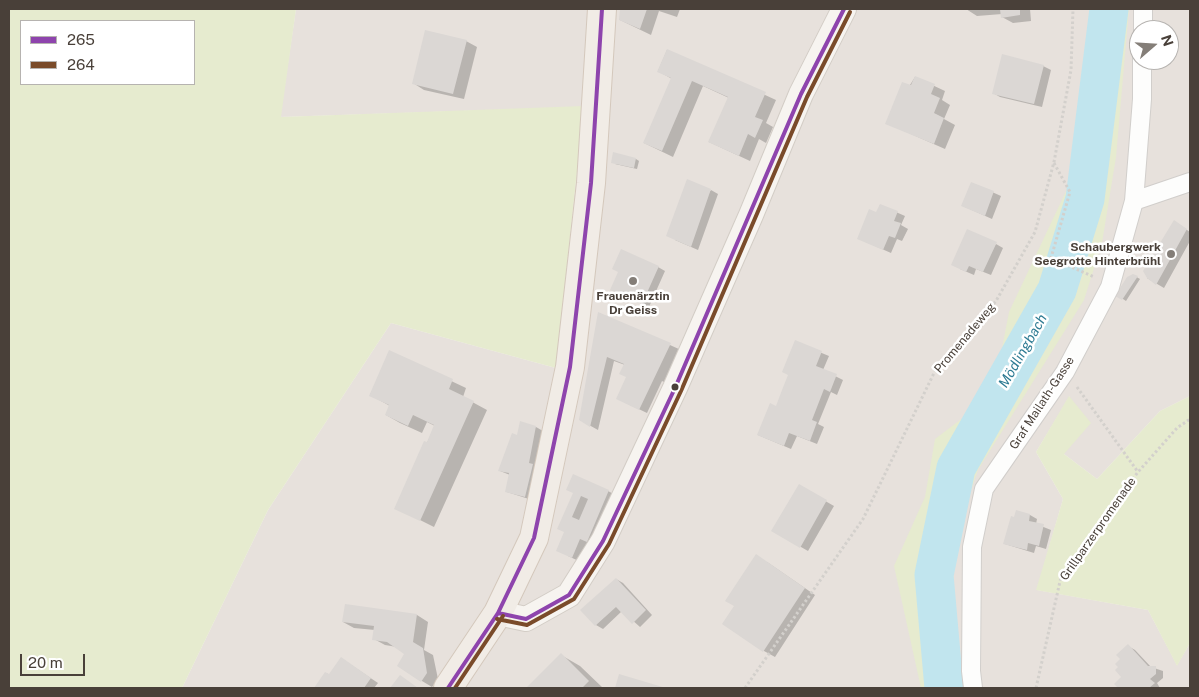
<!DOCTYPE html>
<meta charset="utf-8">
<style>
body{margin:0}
#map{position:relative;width:1199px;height:697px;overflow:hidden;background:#f3f0ed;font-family:"Public Sans",sans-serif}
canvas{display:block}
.frame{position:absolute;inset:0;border:10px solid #494039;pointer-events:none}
.legend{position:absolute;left:20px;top:20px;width:175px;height:65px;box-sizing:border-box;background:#fff;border:1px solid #b6b3b0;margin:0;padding:6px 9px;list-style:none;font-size:15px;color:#494039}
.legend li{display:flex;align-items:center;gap:10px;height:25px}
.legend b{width:25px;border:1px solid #b6b3b0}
.north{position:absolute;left:1129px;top:20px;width:50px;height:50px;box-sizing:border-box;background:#fff;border:1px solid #b6b3b0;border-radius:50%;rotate:71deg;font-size:14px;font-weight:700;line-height:20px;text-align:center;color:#494039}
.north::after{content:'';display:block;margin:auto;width:18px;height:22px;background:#847e78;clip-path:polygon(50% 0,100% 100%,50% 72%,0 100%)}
.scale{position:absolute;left:20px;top:654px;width:65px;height:22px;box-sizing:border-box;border:2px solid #494039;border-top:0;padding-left:6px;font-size:15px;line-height:18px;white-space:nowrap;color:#494039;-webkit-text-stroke:4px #fff;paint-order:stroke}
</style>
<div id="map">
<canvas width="1199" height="697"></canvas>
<div class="frame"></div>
<ul class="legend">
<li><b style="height:6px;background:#8e44ad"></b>265</li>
<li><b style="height:6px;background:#7a4b2a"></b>264</li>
</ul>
<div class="north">N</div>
<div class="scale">20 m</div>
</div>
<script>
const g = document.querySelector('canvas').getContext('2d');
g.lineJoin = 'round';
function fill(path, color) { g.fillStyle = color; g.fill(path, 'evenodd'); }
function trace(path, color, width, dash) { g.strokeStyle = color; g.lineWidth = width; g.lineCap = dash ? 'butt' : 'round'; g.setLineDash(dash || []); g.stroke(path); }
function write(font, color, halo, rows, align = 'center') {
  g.font = font + ' "Public Sans",sans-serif'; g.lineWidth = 5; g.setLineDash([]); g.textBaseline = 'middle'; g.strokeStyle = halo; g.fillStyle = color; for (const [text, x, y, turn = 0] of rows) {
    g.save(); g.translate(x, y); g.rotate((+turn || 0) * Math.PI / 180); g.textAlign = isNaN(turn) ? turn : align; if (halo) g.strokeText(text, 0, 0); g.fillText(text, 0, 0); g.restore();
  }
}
const residential = new Path2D(`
 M296 9H1190V396L1160 411 1097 479 1064 454 1070 396 1036 452 1063 499 1037 590 1148 610 1177 665 1190 643V688H182L268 510 391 323 556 368 584 107 280 117ZM1139 30H1169V60H1139Z`);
const green = new Path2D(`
 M9 9H296L281 117 584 106 556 368 391 323 268 510 182 688H9ZM21 21H194V84H21Z
 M1092 9H1129L1116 157 1102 243 1084 300 978 470 952 546 957 655 961 688H921L894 566 925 497 935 439 993 395 1009 312 1077 168Z
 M1069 396 1091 423 1064 454 1097 479 1160 411 1190 396V643L1177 666 1148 610 1036 590 1063 499 1036 452Z`);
const shadow = new Path2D(`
 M621 9H680L677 17 659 11 651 35 620 20Z
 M966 9H1030L1031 21 1013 23 1002 17V14L977 16Z
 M466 41 477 47 464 99 424 90 413 83Z
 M667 50 776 100 766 123 773 127 766 143 759 139 750 161 709 142 729 98 703 86 673 157 644 143 672 79 658 71Z
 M1043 66 1051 70 1042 107 1000 97 993 93Z
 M915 77 945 91 942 100 950 105 944 119 955 125 945 149 886 123Z
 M636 159 639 161 637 169 615 164Z
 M972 183 1001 196 992 219 963 206Z
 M711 190 718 194 698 250 675 240Z
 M880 205 905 216 901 225 908 229 902 241 897 239 891 253 866 242Z
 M1181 226 1190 232V241L1164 288 1147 278Z
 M996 244 1003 248 991 275 976 269 974 275 960 269Z
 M658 267 665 271 649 307 619 293Z
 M1133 275 1140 279 1126 301 1117 295Z
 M599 313 681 350 666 383 662 381 647 413 624 402 627 377 625 365 614 361 598 430 580 420Z
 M795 342 829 356 823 370 843 380 837 395 831 392 818 424 824 427 817 444 797 436 791 449 758 435 777 407 790 376Z
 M390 352 466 388 463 397 487 410 434 527 396 508 435 426 427 422 422 433 400 423 386 415 390 406 370 395Z
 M536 427 543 431 532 500 507 492 510 475 500 471 518 436Z
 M799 486 834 506 808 551 773 531Z
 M608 491 619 497 583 563 568 556 565 532 574 493Z
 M1017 512 1030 515 1037 519 1036 524 1051 530 1046 549 1036 546 1034 553 1005 544Z
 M767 562 815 595 775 657 764 651Z
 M616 579 623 583 652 615 640 627 622 611 603 629 596 625Z
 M417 615 428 622 424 650 433 655 438 679 432 687 422 681 406 654 397 647 385 645 374 639 375 630 354 628 343 622Z
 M1128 646 1135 650 1151 667 1163 671V678L1157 683 1160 688H1120L1116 684 1123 677 1122 659Z
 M561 655 580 666 603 688H528Z
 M348 663 378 683 374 688H315L326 673 330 675Z`);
const river = new Path2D(`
 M944 688 934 575 956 468 1057 290 1085 199 1109 9`);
const building = new Path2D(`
 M620 9H647L640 29 619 20Z
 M1000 9H1020V15L1001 18Z
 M425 30 467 40 453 94 412 84Z
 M667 49 766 92 755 117 763 120 755 138 748 134 739 156 708 142 728 97 692 81 662 151 643 143 671 78 657 72Z
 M1002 54 1044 65 1034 104 992 94Z
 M915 76 935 84 931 94 940 98 934 113 944 118 934 144 885 124 902 82 911 85Z
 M613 152 636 158 634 168 611 163Z
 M687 179 711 189 691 247 666 236Z
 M971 182 994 191 985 216 961 206Z
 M880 204 898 211 894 221 901 223 895 238 889 236 883 250 857 239 869 209 876 212Z
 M1174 220 1187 229 1156 285 1147 278 1143 271Z
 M967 229 997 242 983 272 969 266 966 272 951 265Z
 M621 249 659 266 642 304 610 290 618 272 612 269Z
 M1133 274 1138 276 1122 300 1115 296 1127 277Z
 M598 312 671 343 639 410 616 399 626 377 619 374 624 364 607 357 590 427 579 420Z
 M795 340 822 351 816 366 837 374 830 392 824 389 812 420 817 422 810 441 789 433 784 446 757 435 770 403 776 406 782 390 788 375 782 372Z
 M389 350 453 379 449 389 474 401 420 521 394 509 424 441 427 442 434 425 413 415 408 426 385 415 389 405 369 396Z
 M520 421 536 426 529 463 533 464 525 497 505 492 509 473 498 471 512 433 517 435Z
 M573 474 609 490 587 542 580 539 572 558 556 551 564 532 557 529 573 493 566 490ZM581 496 588 499 579 520 572 517Z
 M799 484 827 500 800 548 771 531Z
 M1016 510 1030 514 1029 521 1044 524 1039 546 1028 543 1027 550 1003 544 1011 516 1014 517Z
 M756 554 805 588 763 652 722 624 734 606 725 601Z
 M616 578 646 610 632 624 616 607 595 626 580 610Z
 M345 604 417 614 413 642 423 648 427 673 421 682 397 666 404 654 387 642 372 640 374 626 342 622Z
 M1128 644 1148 666H1156V674L1150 679 1155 683 1149 688H1118L1114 684 1121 677 1115 670 1118 667 1115 664 1120 659 1116 655Z
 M561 653 589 681 582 688H526Z
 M341 657 371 678 364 688H314L325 672 329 674Z
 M619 674 666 688H615Z
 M400 675 418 688H390Z`);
const path = new Path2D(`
 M1054 163 1070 192 1051 258 1094 277
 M1077 387 1138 472
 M745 688 863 519 935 371 996 301 1035 232 1054 162 1071 70 1073 9
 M1036 688 1061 577 1138 472 1177 428 1190 419`);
const street = new Path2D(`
 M1143 30V9
 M1134 201 1190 182
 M973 688 971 671 972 547 984 489 1065 372 1110 287 1134 201 1142 99V60`);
const secondary = new Path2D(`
 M498 613 526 619 569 595 603 541 675 388 751 215 801 94 844 9`);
const primary = new Path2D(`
 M448 688 498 613 534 538 570 367 591 183 602 9`);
const bus1 = new Path2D(`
 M498 613 526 619 569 595 603 541 675 388 801 94 844 9
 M448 688 498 613 534 538 570 367 591 183 602 9`);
const bus2 = new Path2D(`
 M497 619 527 625 574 599 609 544 681 391 807 97 850 12
 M455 688 503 616`);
const markers = [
 [1171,254,5,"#847e78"],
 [633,281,5,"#847e78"],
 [675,387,4.5,"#494039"]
];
const poiNames = [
 ["Schaubergwerk",1161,247],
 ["Seegrotte Hinterbrühl",1161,261],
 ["Frauenärztin",633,296,"center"],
 ["Dr Geiss",633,310,"center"]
];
const streetNames = [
 ["Promenadeweg",965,338,-50],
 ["Graf Mailath-Gasse",1042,403,-57],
 ["Grillparzerpromenade",1098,529,-55]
];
const waterNames = [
 ["Mödlingbach",1023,351,-60]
];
fill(residential, '#e7e1dc');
fill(green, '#e6ebcf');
fill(shadow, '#0003');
trace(river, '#c1e5ee', 39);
fill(building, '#dbd7d4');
trace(street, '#d1cecb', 20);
trace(secondary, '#d3cdc6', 26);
trace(primary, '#d4c8bc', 30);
trace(path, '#d3d0cc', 3, [2.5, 2.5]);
trace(street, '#fdfdfc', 18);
trace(secondary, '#f7f4f0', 24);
trace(primary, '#f1ece6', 28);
trace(bus1, '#8e44ad', 4);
trace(bus2, '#7a4b2a', 4);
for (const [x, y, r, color] of markers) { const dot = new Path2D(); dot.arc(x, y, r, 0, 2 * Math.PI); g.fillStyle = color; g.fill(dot); trace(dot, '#fff', 2); }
write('bold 12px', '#494039', '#fff', poiNames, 'right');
write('12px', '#494039', '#fff', streetNames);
write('italic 14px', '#2e7b93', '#fff', waterNames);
</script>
